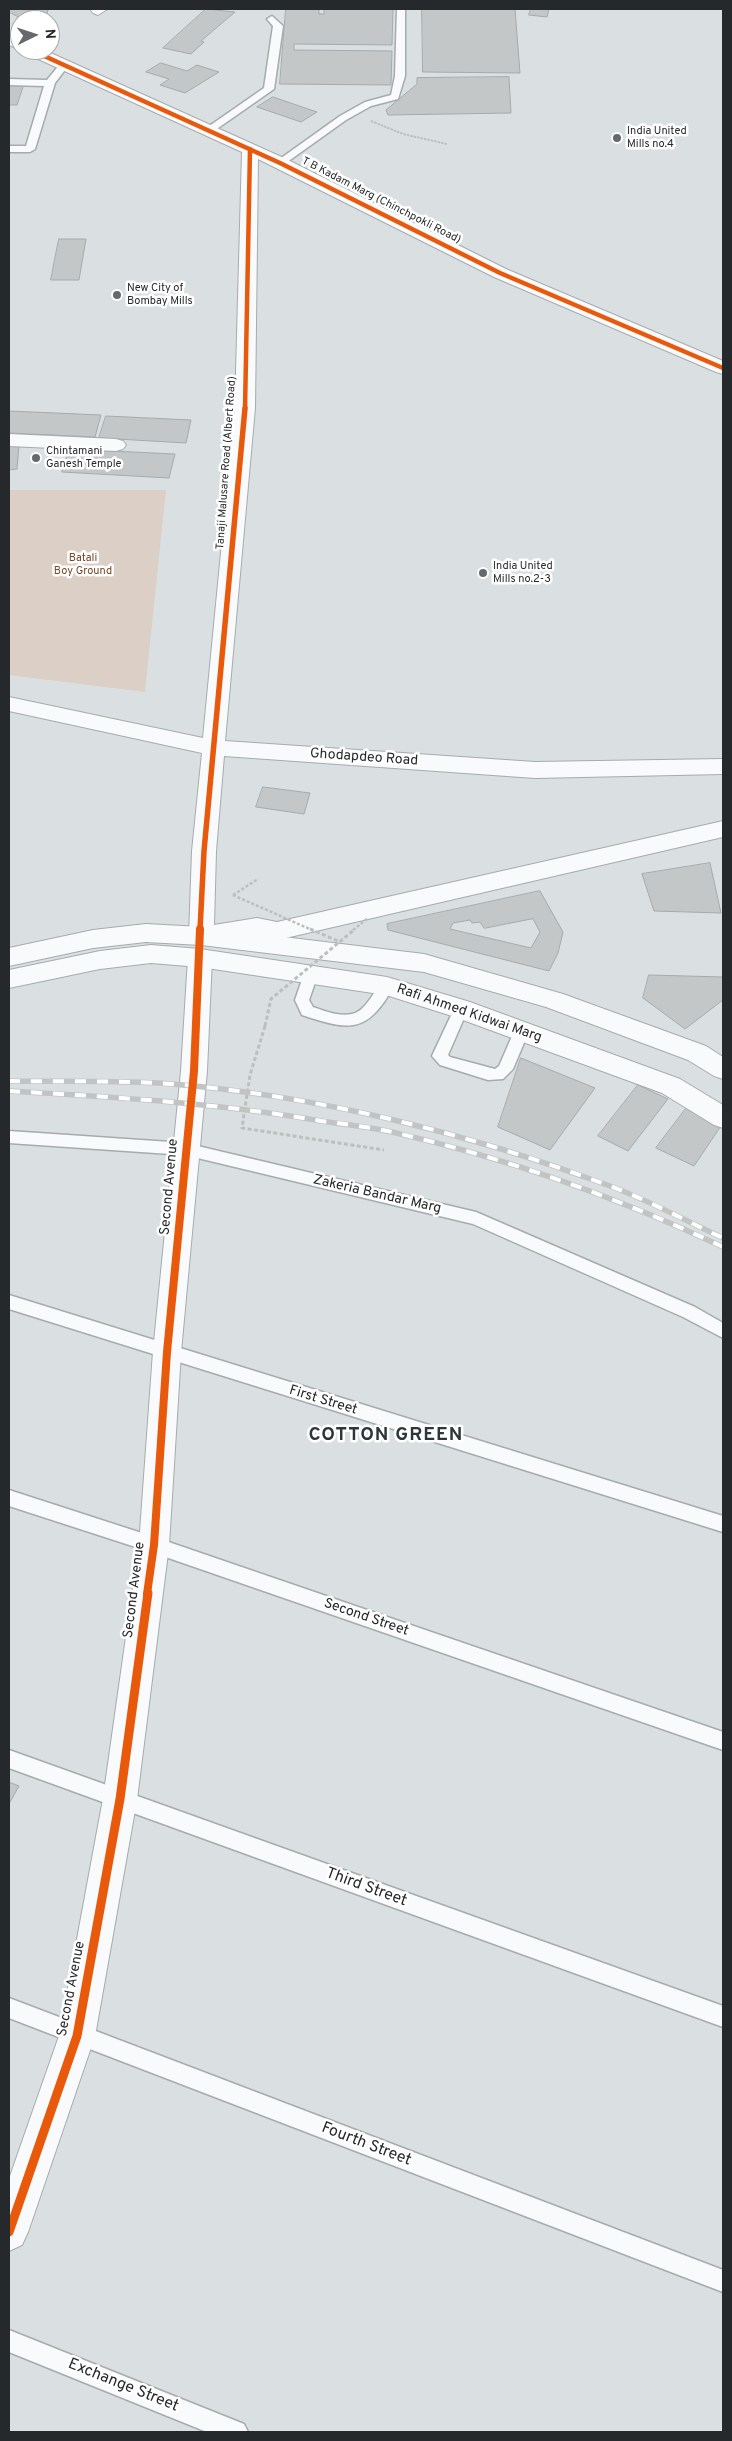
<!DOCTYPE html>
<style>
body{margin:0}
#map{position:relative;width:732px;height:2441px;overflow:hidden;background:#dae0e2;font-family:Overpass,sans-serif}
canvas{display:block}
.frame{position:absolute;inset:0;border:10px solid #26292b;pointer-events:none}
.north{position:absolute;left:10px;top:10px;width:50px;height:50px;box-sizing:border-box;background:#fff;border:1px solid #a8a9aa;border-radius:50%;rotate:86deg;font-size:14px;font-weight:700;line-height:20px;text-align:center;color:#26292b}
.north::after{content:'';display:block;margin:auto;width:18px;height:22px;background:#65696b;clip-path:polygon(50% 0,100% 100%,50% 72%,0 100%)}
</style>
<div id="map">
<canvas width="732" height="2441"></canvas>
<div class="frame"></div>
<div class="north">N</div>
</div>
<script>
const g = document.querySelector('canvas').getContext('2d');
g.lineJoin = 'round';
function fill(path, color) { g.fillStyle = color; g.fill(path, 'evenodd'); }
function trace(path, color, width, dash) { g.strokeStyle = color; g.lineWidth = width; g.lineCap = dash ? 'butt' : 'round'; g.setLineDash(dash || []); g.stroke(path); }
function write(font, color, halo, rows, align = 'center') {
  g.font = font + ' Overpass,sans-serif'; g.lineWidth = 5; g.setLineDash([]); g.textBaseline = 'middle'; g.strokeStyle = halo; g.fillStyle = color; for (const [text, x, y, turn = 0] of rows) {
    g.save(); g.translate(x, y); g.rotate((+turn || 0) * Math.PI / 180); g.textAlign = isNaN(turn) ? turn : align; if (halo) g.strokeText(text, 0, 0); g.fillText(text, 0, 0); g.restore();
  }
}
const green = new Path2D(`
 M9 490H166L145 692 9 675Z`);
const building = new Path2D(`
 M9 9 28 10 48 9 47 14 24 20 9 12Z
 M206 9 235 12 201 41 204 42 191 54 163 48Z
 M286 9H319V14H324V9H393L392 45 294 44V50L392 51 391 85 280 84Z
 M422 9H515L520 73 423 72Z
 M531 9H549L547 17 529 15Z
 M161 63 187 71 197 65 219 72 185 93 160 85 169 79 146 72Z
 M509 77 511 113 388 115 386 110 417 84V78Z
 M9 84H24L17 105H9Z
 M273 97 317 112 301 122 257 107Z
 M59 239H86L79 280H51Z
 M9 411 101 415 95 437 9 433Z
 M106 416 191 420 186 443 99 438Z
 M9 445H19L17 469 9 470Z
 M70 449 175 454 169 478 62 472Z
 M263 787 310 793 304 814 256 807Z
 M710 863 721 913 654 911 642 874Z
 M540 891 563 932 558 953 549 971 388 930 387 924ZM533 919 540 932 531 948 450 929 453 923 470 920 472 923 480 922 484 928Z
 M649 975 723 977V1000L685 1029 643 998Z
 M521 1058 595 1088 550 1150 498 1127Z
 M638 1085 668 1099 628 1151 598 1136Z
 M688 1106 723 1123 694 1166 656 1148Z
 M9 1782 19 1786 9 1804Z`);
const pathFar2 = new Path2D(`
 M371 121 403 134 447 144`);
const pathFar1 = new Path2D(`
 M233 895 258 879`);
const path = new Path2D(`
 M265 1026 250 1075 242 1128 384 1150`);
const lane = new Path2D(`
 M397 9H405V76L398 99 371 106 346 120 283 165H277V161L340 116 365 102 391 95 395 76Z
 M272 16 283 26 274 89 211 133H205V129L264 88 273 26 267 19Z
 M60 64 68 66 55 83 35 149 30 152H9V146H26L44 86 9 85V79L47 80Z
 M311 969 316 970 318 974 309 1000 313 1007C325 1011 339 1017 352 1014 371 1010 376 977 392 982L394 986C367 1034 350 1031 302 1015L295 1000 304 974 306 970Z
 M461 1004 466 1005 468 1009 448 1055 450 1057 495 1069 499 1066 516 1027H526L529 1031 513 1069 503 1079 488 1080 440 1065 432 1056 454 1009 456 1005Z
 M9 1131 185 1143 476 1212 695 1307 723 1323V1338L683 1317 473 1224 185 1155 9 1143Z
 M9 1295 723 1516V1532L9 1309Z
 M9 1490 154 1537 723 1732V1750L154 1553 9 1506Z
 M9 1750 723 2006V2027L9 1768Z
 M9 1998 723 2270V2292L9 2018Z
 M9 2330 244 2424 248 2432H207L9 2352Z`);
const street = new Path2D(`
 M90 9H105L106 10 98 15 93 13Z
 M9 434 116 439 123 441 126 445 123 449 116 451 9 446Z`);
const secondary = new Path2D(`
 M9 34 20 39V50L9 45Z
 M23 50H44L286 159 506 269 723 361V374L716 372 494 277 258 159 255 408 225 741 535 762 723 759V774L535 778 224 756 216 851 214 925 257 918 277 922 723 821V837L277 940 257 936 201 945 192 942 189 936 192 851 202 753 9 711V697L203 738 235 408 242 152 25 53Z
 M200 949 209 952 212 958 207 1071 181 1352 169 1545 137 1799 95 2036 28 2232 22 2245 9 2251V2179L59 2036 103 1799 139 1545 153 1352 181 1071 188 958 191 952Z`);
const primary = new Path2D(`
 M146 924 201 927 424 954 563 994 706 1046 723 1057V1079L714 1076 688 1060 546 1007 424 972 201 945 146 942 93 948 9 966V948L93 930Z
 M151 945 200 949 387 977 470 1002 680 1079 723 1105V1128L714 1125 662 1093 452 1016 386 995 200 967 151 963 100 969 9 988V970L100 951Z`);
const rail = new Path2D(`
 M9 1081C63 1082 118 1080 172 1084 319 1096 471 1134 610 1186 648 1200 686 1221 723 1238
 M9 1091C114 1097 217 1103 321 1121 344 1124 369 1127 392 1132 506 1158 617 1197 723 1247`);
const pathBridgeFar1 = new Path2D(`
 M233 895 312 930
 M353 930 368 918`);
const pathBridge = new Path2D(`
 M310 929 338 941
 M265 1026 271 999 355 929`);
const cyclewayFar3 = new Path2D(`
 M31 50 280 163 500 273 723 368
 M245 409 250 149`);
const cyclewayFar2 = new Path2D(`
 M200 930 204 851 245 408`);
const cyclewayFar1 = new Path2D(`
 M147 1594 154 1545 167 1352 194 1071 200 929`);
const cycleway = new Path2D(`
 M9 2232 77 2036 120 1799 148 1593`);
const markers = [
 [617,138,5,"#65696b"],
 [117,295,5,"#65696b"],
 [36,458,5,"#65696b"],
 [483,573,5,"#65696b"]
];
const farPoinames = [
 ["India United",627,132],
 ["Mills no.4",627,145],
 ["New City of",127,289],
 ["Bombay Mills",127,302],
 ["Chintamani",46,452],
 ["Ganesh Temple",46,465],
 ["India United",493,567],
 ["Mills no.2-3",493,580]
];
const farStreetnames = [
 ["T B Kadam Marg (Chinchpokli Road)",381,201,27],
 ["Tanaji Malusare Road (Albert Road)",227,463,-86]
];
const farParknames = [
 ["Batali",83,559],
 ["Boy Ground",83,572]
];
const streetNames = [
 ["Ghodapdeo Road",364,758,4],
 ["Rafi Ahmed Kidwai Marg",469,1014,19],
 ["Second Avenue",170,1187,-85],
 ["Zakeria Bandar Marg",377,1195,13],
 ["First Street",323,1401,17],
 ["Second Avenue",135,1590,-83],
 ["Second Street",366,1618,19],
 ["Second Avenue",72,1989,-79]
];
const nearStreetnames = [
 ["Third Street",366,1888,20],
 ["Fourth Street",366,2145,21],
 ["Exchange Street",123,2386,22]
];
const districtNames = [
 ["COTTON GREEN",386,1436]
];
fill(green, '#dccfc6');
fill(building, '#c3c7c8');
trace(building, '#a5aaac', 1);
trace(lane, '#a6abad', 3);
trace(street, '#a6abad', 2);
trace(secondary, '#a6abad', 2);
trace(primary, '#a6abad', 2);
trace(pathFar2, '#bdbfbf', 2, [2.5, 1]);
trace(pathFar1, '#bdbfbf', 2.5, [3, 2]);
trace(path, '#bdbfbf', 3, [4, 2.5]);
fill(lane, '#f9fafb');
fill(street, '#f9fafb');
fill(secondary, '#f9fafb');
fill(primary, '#f9fafb');
trace(rail, '#c2c4c4', 5.5);
trace(rail, '#fff', 4, [11]);
trace(pathBridgeFar1, '#bdbfbf', 2.5, [3, 2]);
trace(pathBridge, '#bdbfbf', 3, [4, 2.5]);
trace(cyclewayFar3, '#e8590c', 4.5);
trace(cyclewayFar2, '#e8590c', 5.5);
trace(cyclewayFar1, '#e8590c', 8);
trace(cycleway, '#e8590c', 9);
for (const [x, y, r, color] of markers) { const dot = new Path2D(); dot.arc(x, y, r, 0, 2 * Math.PI); g.fillStyle = color; g.fill(dot); trace(dot, '#fff', 2); }
write('11px', '#26292b', '#fff', farPoinames, 'left');
write('11px', '#26292b', '#fff', farStreetnames);
write('11px', '#774522', '#fff', farParknames);
write('14px', '#26292b', '#fff', streetNames);
write('16px', '#26292b', '#fff', nearStreetnames);
g.letterSpacing = '1px';
write('bold 19px', '#2e3639', '#fff', districtNames);
g.letterSpacing = '0px';
</script>
